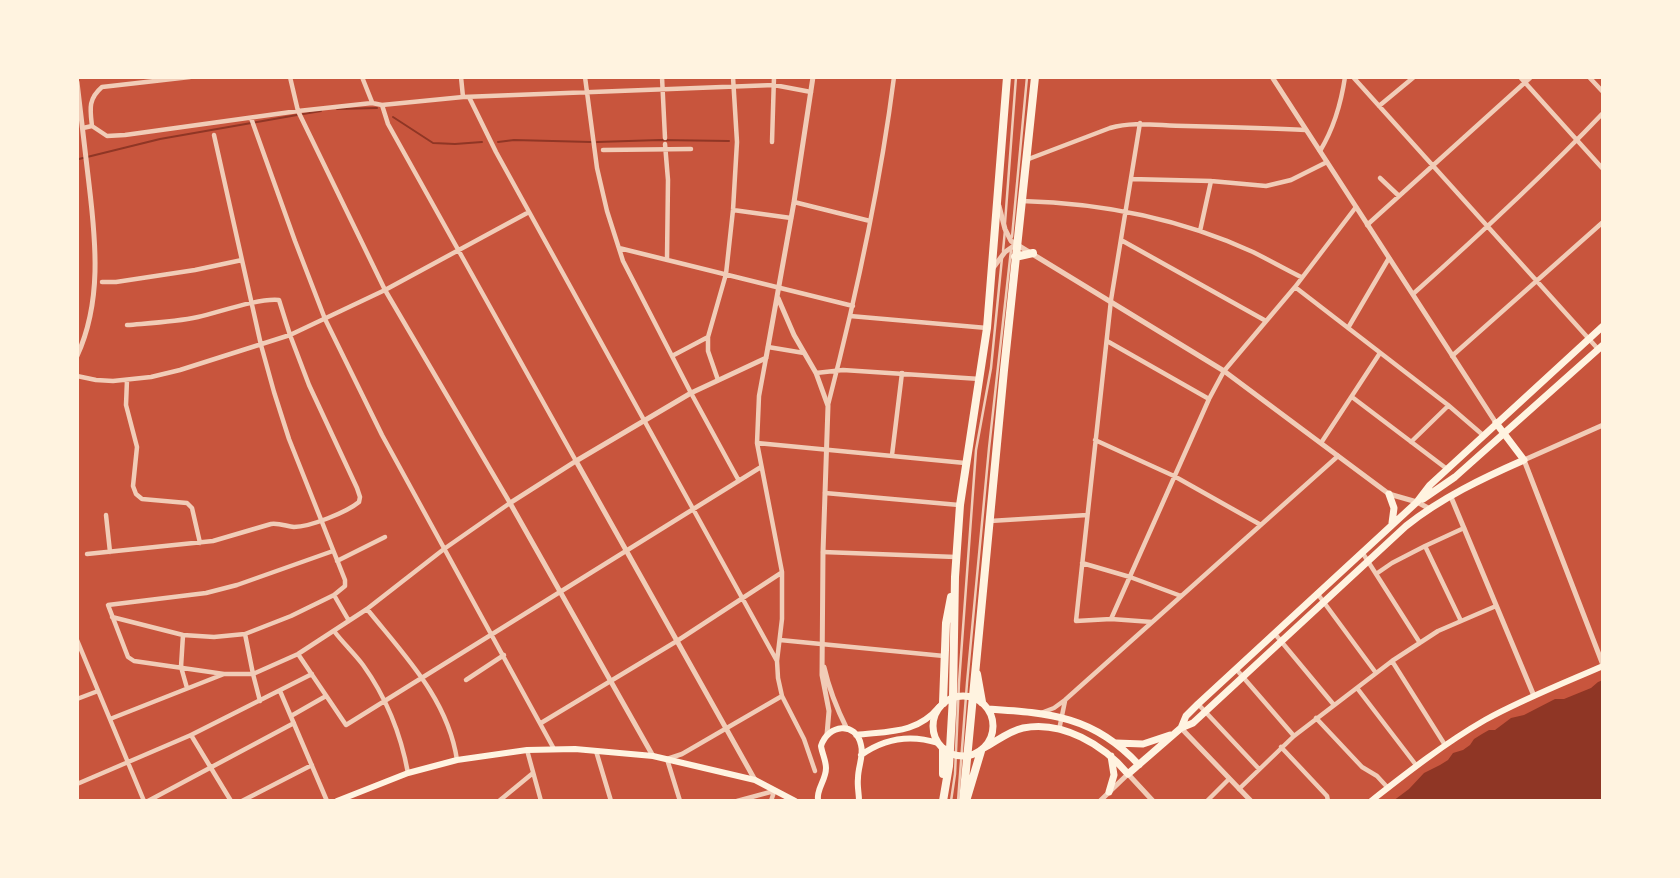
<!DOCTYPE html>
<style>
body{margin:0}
#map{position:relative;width:1680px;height:878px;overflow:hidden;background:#c8553d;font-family:"PT Serif",serif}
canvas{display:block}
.frame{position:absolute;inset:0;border:79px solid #fff3e0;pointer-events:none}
</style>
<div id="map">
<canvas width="1680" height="878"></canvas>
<div class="frame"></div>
</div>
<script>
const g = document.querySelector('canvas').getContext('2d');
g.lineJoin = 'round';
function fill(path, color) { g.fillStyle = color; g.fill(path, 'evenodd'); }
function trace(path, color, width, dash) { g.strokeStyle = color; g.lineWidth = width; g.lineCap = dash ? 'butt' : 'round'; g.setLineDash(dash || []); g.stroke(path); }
const water = new Path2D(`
 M1603 680V801H1393L1409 789 1424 773 1440 765 1448 760 1453 753 1463 750 1470 745 1474 739 1482 734 1489 730H1495L1511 718 1524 715 1555 699H1564L1591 688 1598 682Z`);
const stream = new Path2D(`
 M337 109 377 108
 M303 114 321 111
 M393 117 433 143 455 144 482 142
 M498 142 514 140 591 142
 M597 142 660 140 729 141
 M79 159 160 139 297 115`);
const service = new Path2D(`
 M1005 223 1016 77
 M1012 237 1027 77
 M1003 251 1005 230
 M951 801 955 774 959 683 976 450 991 368 1002 258
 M958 801 967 683 989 448 1011 250`);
const minor = new Path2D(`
 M362 77 372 102
 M461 77 463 97
 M585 77 597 168 607 211 623 261 691 393 739 481
 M662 77 665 138
 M1353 77 1598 349
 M1520 77 1603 169
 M1589 77 1603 92
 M469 97 496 152 777 661
 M382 105 388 124 576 461
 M1379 106 1414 77
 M251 118 295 241 325 319 382 435 554 749
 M1140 123 1111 300 1076 621 1111 619 1152 622
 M92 126C90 109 88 99 102 87L190 77
 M83 128 92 126 107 136 125 135 298 111 372 103 382 105 463 97 774 85 811 92
 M772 142 774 77
 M665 144 668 180 667 259
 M603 150 691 149
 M1320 151C1334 128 1341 104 1345 77
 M1026 160 1110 128C1135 121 1159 126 1186 126 1226 127 1266 128 1306 130
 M1380 178 1399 196
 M1131 179 1211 181 1266 186 1291 180 1327 162
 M1022 201C1100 203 1181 219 1253 252 1269 260 1285 269 1301 277
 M794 202 870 221
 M733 210 791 218
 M1367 225 1531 77
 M1200 231 1211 181
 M1121 240 1266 321
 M619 248 853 306
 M102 282H116L195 270 242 260
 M1295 287 1448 405 1484 436
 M1413 294C1478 236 1543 176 1603 113
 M850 316 987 328
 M1348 328 1389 258
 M1107 341 1209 399
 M768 347 804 353
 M672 356 708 337
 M1452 356 1603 222
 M766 358 759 396 757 443 782 572V619L777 661 778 678 782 696 804 739 815 771
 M816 373 843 370 980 379
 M77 376 96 380 113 381 151 377 180 370 290 335 385 290 529 212
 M127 380 126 405 137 447 133 486 136 494 142 499 187 503 192 508 200 543
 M718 380 708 351V337L726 274 733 210 737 142 733 77
 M1352 397 1447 469
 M828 405C856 297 880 187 894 77
 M1095 440 1174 476 1261 525
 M1411 442 1448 406
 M757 443 965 463
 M1321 443 1380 353
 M892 455 902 373
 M825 493 959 505
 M106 515 110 552
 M990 521 1087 515
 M1425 546 1464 528
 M823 552 956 557
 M1362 552 1420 643
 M87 554 213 541 271 524C279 523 286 526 294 527 310 527 347 512 359 502L360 497 357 488 309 385 290 335 279 300C258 298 220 312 198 317 175 322 151 323 127 325
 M337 561 385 537
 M1082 563 1130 577 1181 596
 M1376 574 1392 563 1425 546 1461 621
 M1317 593 1376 673
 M334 595 349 621
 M367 609C404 655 448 699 457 760
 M112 617 183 635 214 637 245 634 291 616 334 595 345 586V580L289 439 274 392 261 345 214 135
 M1111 619 1209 399 1224 371 1295 287 1356 207
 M334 631C343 643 354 653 363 665 386 697 401 735 408 773
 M245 634 253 674 260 701
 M1275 634 1334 705
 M183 635 181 667 187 688
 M77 640 144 801
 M780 640 944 656
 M298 654 346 725 761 467
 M1392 661 1445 745
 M1236 669 1294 736
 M224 674 134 661 128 657 108 605 206 593 237 585 333 551
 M466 680 504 655
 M1357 688 1416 765
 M280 691 327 801
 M77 699 98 691
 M1198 704 1259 769
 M1041 713 1054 708 1065 700 1338 456
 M291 716 326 696
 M1316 718 1362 767 1377 776 1388 788
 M110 719 224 674H253L298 654 367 609 444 549 510 503 385 290 298 111 290 77
 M541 723 677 641 781 573
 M1059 730 1065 701
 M191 735 231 801
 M1281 747 1327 796 1328 801
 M527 750 541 801
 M596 751 611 801
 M77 784 191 735 312 674
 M1239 789 1294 736 1392 661 1438 631 1496 606
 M148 801 294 723
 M242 801 312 765
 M499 801 533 773
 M680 801 667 759 682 754 782 696
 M737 801 774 791
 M771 801 774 792
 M1207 801 1229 779`);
const tertiary = new Path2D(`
 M1272 77 1496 423
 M77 82C81 116 85 150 89 184 96 242 102 302 77 356
 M999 206 1005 229 1011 241 1224 371 1389 494 1417 502 1430 509
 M993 268 1005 252 1018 243
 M778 298 794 335 816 373 828 406 823 552 822 675 829 711 827 734
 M1603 425 1524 460 1603 665
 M576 461 755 780
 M1451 497 1534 696
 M824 667C829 689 837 709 847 729
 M1181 728 1251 801
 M653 756 510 503 576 461 691 393 766 358 794 202 813 77
 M1100 801 1128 774 1153 801`);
const secondary = new Path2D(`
 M856 735C888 731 917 734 939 707
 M861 755C885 738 910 734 938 743
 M337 801 408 773 457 760 527 750 575 749 653 756 755 780 795 801
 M818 801C816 788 826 781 826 768 826 761 822 753 821 746 828 724 856 721 861 745 864 755 858 767 858 778 857 786 859 793 859 801
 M1371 801C1408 772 1445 743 1485 720 1523 699 1564 683 1603 666`);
const primary = new Path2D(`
 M1389 494 1394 508 1392 523
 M1423 499 1455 477 1603 345
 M933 726a30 30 0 1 1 60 0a30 30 0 1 1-60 0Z
 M988 709C1050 713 1094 716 1139 765
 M1181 728 1186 716 1198 704 1417 502 1430 485 1603 326
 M1116 743 1143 744 1170 735
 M984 748C997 741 1009 731 1023 728 1062 720 1104 745 1128 774L1181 728 1193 723 1406 526C1441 498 1483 478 1524 460L1496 423
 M1109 792 1114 775 1111 756`);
const trunk = new Path2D(`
 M1015 257 1033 253
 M977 674 982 702
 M943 703 946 623 951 597
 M943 749V774
 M943 801 949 766 953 697 955 577 960 505 987 328 1007 77
 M963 801 1004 370 1035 77
 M966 801 981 751`);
fill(water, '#8f3625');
trace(stream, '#8f3625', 2);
trace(service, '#f1ccb7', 2.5);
trace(minor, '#f1ccb7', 4.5);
trace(tertiary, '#f1ccb7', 5);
trace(secondary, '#fff3e0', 6);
trace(primary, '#fff3e0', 7);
trace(trunk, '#fff3e0', 8);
</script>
